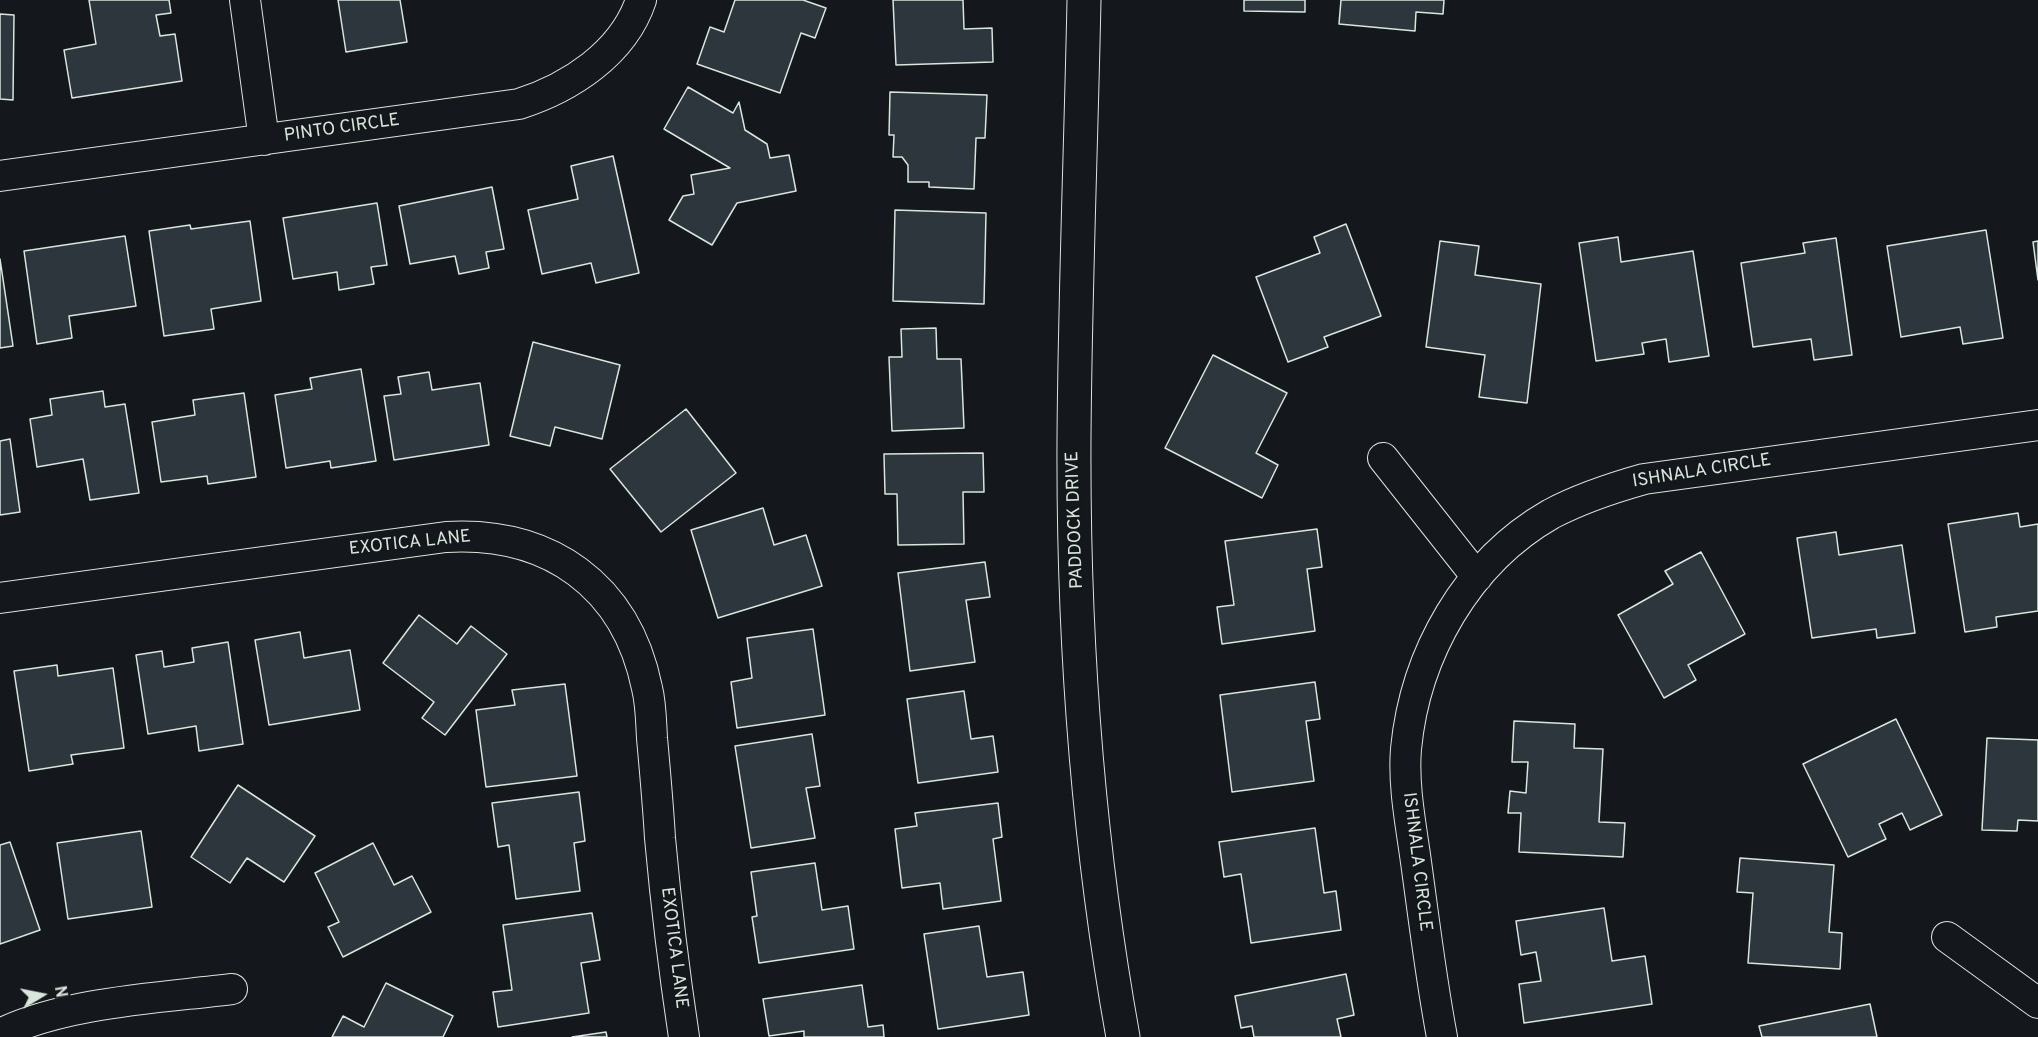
<!DOCTYPE html>
<style>
body{margin:0}
#map{position:relative;width:2038px;height:1037px;overflow:hidden;background:#14181c;font-family:Overpass,sans-serif}
canvas{display:block}
.north{position:absolute;left:12px;top:965px;width:60px;height:60px;-webkit-text-stroke:4px #14181c;paint-order:stroke;rotate:80deg;font-size:16px;font-weight:700;line-height:24px;text-align:center;color:#d8e6dc}
.north::after{content:'';display:block;margin:auto;width:21px;height:27px;background:#d8e6dc;clip-path:polygon(50% 0,100% 100%,50% 72%,0 100%)}
</style>
<div id="map">
<canvas width="2038" height="1037"></canvas>
<div class="north">N</div>
</div>
<script>
const g = document.querySelector('canvas').getContext('2d');
g.lineJoin = 'round';
function fill(path, color) { g.fillStyle = color; g.fill(path, 'evenodd'); }
function trace(path, color, width, dash) { g.strokeStyle = color; g.lineWidth = width; g.lineCap = dash ? 'butt' : 'round'; g.setLineDash(dash || []); g.stroke(path); }
function write(font, color, halo, rows, align = 'center') {
  g.font = font + ' Overpass,sans-serif'; g.lineWidth = 4.5; g.setLineDash([]); g.textBaseline = 'middle'; g.strokeStyle = halo; g.fillStyle = color; for (const [text, x, y, turn = 0] of rows) {
    g.save(); g.translate(x, y); g.rotate((+turn || 0) * Math.PI / 180); g.textAlign = isNaN(turn) ? turn : align; if (halo) g.strokeText(text, 0, 0); g.fillText(text, 0, 0); g.restore();
  }
}
const building = new Path2D(`
 M89 0H169L171 13 156 15 160 36 175 34 182 81 72 98 64 50 96 44Z
 M338 0H400L407 42 346 52Z
 M735 0H803L826 8 815 38 801 33 780 93 697 64 710 27 724 32Z
 M893 0H963L964 29 992 28 993 62 896 65Z
 M1244 0H1305V12L1244 11Z
 M1341 0H1444L1443 14 1416 12 1415 31 1339 24Z
 M0 14 14 15 13 100 0 99Z
 M688 87 733 113 739 102 745 130 767 144 770 158 789 155 796 191 737 203 712 245 669 220 683 196 694 194 691 175 730 168 664 129Z
 M890 92 987 95 985 138H976L974 189 929 187V182H908V165L902 157H893L894 135H889Z
 M613 156 639 273 596 283 591 263 542 274 528 210 578 199 571 166Z
 M492 187 504 249 486 252 489 268 459 274 455 256 410 264 399 206Z
 M377 203 387 265 371 267 374 284 339 290 337 272 293 279 283 218Z
 M895 210 986 213 984 304 893 301Z
 M250 221 261 301 211 309 214 329 164 336 149 231 190 225 191 229Z
 M1346 224 1381 316 1324 337 1328 347 1288 362 1256 277 1320 253 1314 237Z
 M1986 230 2003 338 1963 344 1960 327 1901 337 1887 246Z
 M125 236 136 306 69 316 72 338 37 344 24 251Z
 M1618 237 1621 262 1693 251 1709 356 1669 362 1666 339 1642 343 1644 354 1596 361 1579 243Z
 M1836 238 1852 355 1814 360 1811 339 1753 347 1741 263 1805 253 1803 243Z
 M1440 241 1479 246 1475 275 1541 284 1527 403 1479 397 1485 355 1426 347Z
 M2038 241V280L2033 242Z
 M0 259 13 346 0 348Z
 M936 328 937 359H961L964 428 892 431 889 357H902L901 329Z
 M533 342 620 365 602 439 555 427 550 446 510 436Z
 M1213 355 1287 393 1256 453 1278 465 1262 498 1165 448Z
 M361 369 376 461 331 468 330 461 286 468 275 395 312 389 310 378Z
 M429 372 432 390 480 383 489 445 394 460 384 396 401 394 398 377Z
 M103 391 105 407 125 404 139 493 90 500 83 459 37 467 30 419 52 415 50 399Z
 M244 393 256 477 208 484 207 476 161 482 152 422 195 415 193 400Z
 M686 409 736 473 661 532 610 469Z
 M10 439 20 512 0 515V441Z
 M983 453 984 492H963L964 544 898 545 897 494H885L884 454Z
 M763 508 774 545 806 535 822 586 718 618 691 530Z
 M2018 513 2020 527 2038 524V611L1996 617 1997 627 1965 632 1948 524Z
 M1317 529 1322 567 1307 569 1315 631 1222 644 1217 607 1234 605 1225 541Z
 M1836 532 1839 555 1902 545 1915 633 1877 638 1876 629 1812 638 1797 538Z
 M1701 552 1745 634 1688 665 1696 680 1664 698 1618 615 1673 584 1665 571Z
 M985 562 990 597 966 600 975 662 910 671 898 573Z
 M419 615 457 644 471 626 507 654 445 735 422 718 434 702 383 663Z
 M813 629 825 715 737 728 731 682 752 678 747 638Z
 M300 632 304 658 350 650 360 710 269 725 255 640Z
 M228 642 243 744 199 751 196 726 148 734 136 655 162 651 164 667 194 662 192 648Z
 M57 665 58 676 113 668 124 748 71 755 73 764 29 771 14 671Z
 M1315 682 1320 719 1306 721 1314 781 1232 792 1220 695Z
 M565 684 577 776 486 787 476 710 515 705 512 690Z
 M964 691 971 739 993 736 998 772 918 783 907 699Z
 M1896 719 1942 815 1910 830 1902 813 1879 824 1886 839 1848 857 1803 764Z
 M1514 721 1575 724 1574 748 1603 749 1599 822 1625 823 1623 857 1519 852 1521 813H1508L1510 791 1526 793 1528 762H1512Z
 M812 734 820 786 806 788 815 838 751 848 735 746Z
 M1987 738 2038 740V821L2018 820 2017 831 1982 830Z
 M238 785 315 836 284 882 247 858 230 883 191 857Z
 M579 792 585 841 574 843 580 891 516 899 509 845 498 847 492 803Z
 M998 803 1002 837 993 839 1001 901 943 909 940 883 902 888 895 829 917 826 915 813Z
 M1315 828 1324 893 1336 891 1341 930 1251 943 1241 874 1224 877 1219 842Z
 M141 831 152 907 68 919 57 843Z
 M10 842 40 930 0 944V845Z
 M373 843 394 885 412 876 431 912 343 957 328 927 339 922 315 873Z
 M1740 858 1834 865 1829 932 1842 933 1840 969 1748 963 1753 893 1737 892Z
 M815 863 822 910 848 906 854 949 759 963 752 917 757 916 751 872Z
 M1604 908 1612 961 1645 956 1652 1004 1524 1023 1519 984 1541 981 1536 952 1521 955 1516 921Z
 M592 913 600 960 581 963 589 1013 498 1027 493 992 512 990 503 925Z
 M979 926 987 977 1023 972 1029 1015 938 1029 924 934Z
 M1346 974 1354 1015 1337 1019 1341 1037H1254L1252 1026 1241 1028 1235 996Z
 M386 983 453 1016 443 1037H332L343 1016 364 1027Z
 M862 985 868 1027 883 1025 884 1037H804V1031L769 1036 763 999Z
 M1870 1004 1877 1037H1762L1759 1026Z
 M606 1032 607 1037H572Z`);
const minor = new Path2D(`
 M245 0 264 140
 M0 176 519 104C569 88 623 54 641 0
 M1383 458 1477 577
 M0 598 446 537C549 531 626 585 647 688 651 704 651 721 652 738 655 771 658 804 660 838 666 904 674 971 684 1037
 M1947 937 2038 1003
 M0 1034C65 1002 160 998 232 989
 M1442 1037C1431 979 1424 920 1416 862 1411 825 1403 786 1406 749 1415 654 1467 562 1551 514 1581 498 1612 488 1644 479L2038 425`);
const tertiary = new Path2D(`
 M1084 0C1081 146 1075 293 1074 439 1073 636 1088 843 1123 1037`);
const streetNames = [
 ["PINTO CIRCLE",342,129,-8],
 ["ISHNALA CIRCLE",1702,472,-9],
 ["PADDOCK DRIVE",1076,520,-92],
 ["EXOTICA LANE",410,544,-6],
 ["ISHNALA CIRCLE",1416,862,83],
 ["EXOTICA LANE",673,948,83]
];
fill(building, '#2c363c');
trace(building, '#d8e6dc', 1.5);
trace(minor, '#d8e6dc', 32);
trace(tertiary, '#d8e6dc', 35);
trace(minor, '#14181c', 30);
trace(tertiary, '#14181c', 33);
write('18px', '#d8e6dc', '#14181c', streetNames);
</script>
